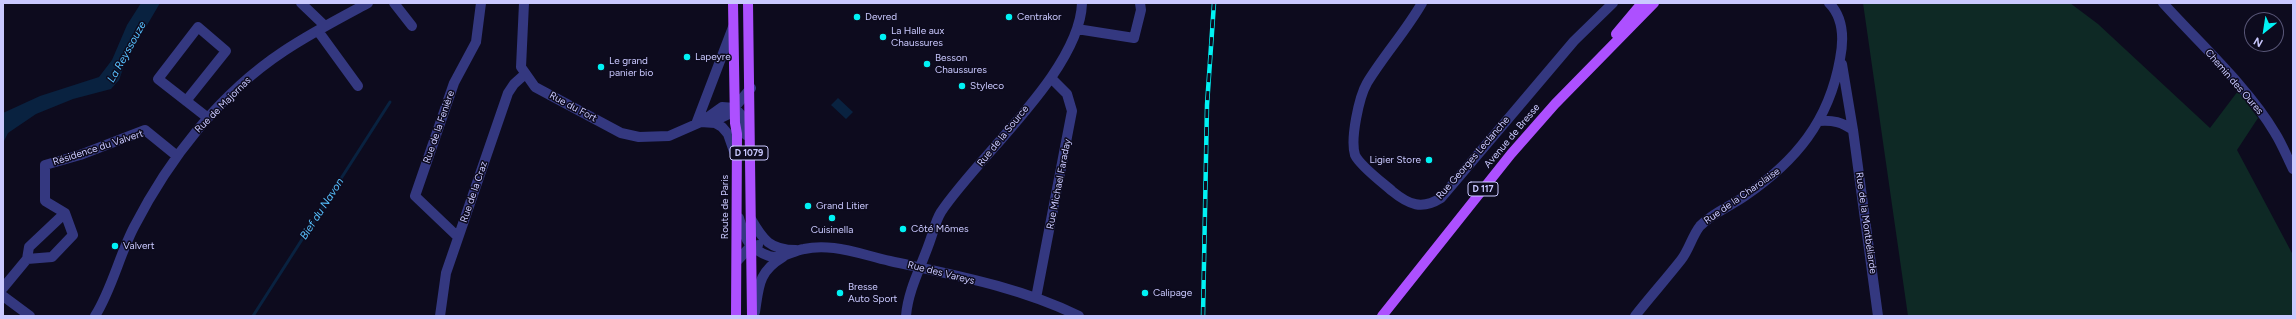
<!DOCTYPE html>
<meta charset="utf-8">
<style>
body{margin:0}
#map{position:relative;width:2296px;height:319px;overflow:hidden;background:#0d0b1e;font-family:Figtree,sans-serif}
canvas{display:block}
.frame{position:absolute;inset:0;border:4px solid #cac9ff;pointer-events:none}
.north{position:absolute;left:2244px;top:12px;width:40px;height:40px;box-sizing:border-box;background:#0d0b1e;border:1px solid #595778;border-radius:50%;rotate:210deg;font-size:11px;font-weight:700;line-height:16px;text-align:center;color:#cac9ff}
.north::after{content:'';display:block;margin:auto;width:14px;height:18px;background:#00f2f4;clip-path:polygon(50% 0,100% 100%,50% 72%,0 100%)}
</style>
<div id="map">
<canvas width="2296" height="319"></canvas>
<div class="frame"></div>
<div class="north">N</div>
</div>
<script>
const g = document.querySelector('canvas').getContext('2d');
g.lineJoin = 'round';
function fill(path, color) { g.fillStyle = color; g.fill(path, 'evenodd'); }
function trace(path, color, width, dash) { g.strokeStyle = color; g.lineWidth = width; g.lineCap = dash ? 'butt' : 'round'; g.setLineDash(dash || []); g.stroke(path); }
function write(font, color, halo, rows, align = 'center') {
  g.font = font + ' Figtree,sans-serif'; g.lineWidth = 3; g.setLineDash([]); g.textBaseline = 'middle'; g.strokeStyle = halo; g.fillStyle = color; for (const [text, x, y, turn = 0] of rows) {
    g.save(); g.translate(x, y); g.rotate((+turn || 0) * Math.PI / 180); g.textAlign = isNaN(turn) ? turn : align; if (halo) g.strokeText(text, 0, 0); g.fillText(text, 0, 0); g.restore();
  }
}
const green = new Path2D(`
 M1863 3H2070L2098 24 2210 128 2238 91 2258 118 2237 150 2293 255V316H1908Z`);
const water = new Path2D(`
 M141 3H160L125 63 119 80 111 89 73 99 36 114 8 133 3 143V113L40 96 99 77 112 60 127 25Z
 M838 98 853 112 846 119 831 105Z`);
const stream = new Path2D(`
 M253 316 390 102`);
const minor = new Path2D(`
 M301 3 325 26
 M394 3 412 26
 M524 3 521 67 535 87 621 133 639 137 669 136 701 122 715 123 722 127 728 134 736 157
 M1422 3C1406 31 1384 55 1367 83 1359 97 1350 139 1355 155 1360 166 1383 183 1392 191 1409 205 1422 210 1441 198L1574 41 1613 3
 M2163 3C2199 43 2248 87 2275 133 2282 144 2287 157 2293 169
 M1077 29 1134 38 1141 10 1140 3
 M318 31 358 86
 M186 101 226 51 198 27 158 79 208 118
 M1819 121C1833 120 1842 122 1853 130L1842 64
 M701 122 722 107 735 108 744 118 746 135
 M712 122 729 114 751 88
 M696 124 733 27
 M1853 130 1878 316
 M739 218C745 238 747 248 769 256 782 260 791 251 804 249 813 247 824 247 834 248 853 250 871 257 890 261 954 275 1020 287 1079 316
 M751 219C763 240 770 250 796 250
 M458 237 415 196 454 83 476 42 481 3
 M27 259 29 247 65 213
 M737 261 750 247 758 245
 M3 288 27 259 52 257 73 235 65 213 45 201V165L80 155 145 130 177 156
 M3 296 30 316
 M1036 298 1072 111 1067 94 1051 78
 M755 312C759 286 758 272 783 257
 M95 316C112 289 119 256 134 227 169 159 219 94 284 51 311 33 340 18 368 3
 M440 316 446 273 508 93 514 84 524 75
 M906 316C908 289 923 263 931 238 934 229 936 220 941 212 978 156 1080 71 1082 3
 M1635 316C1650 297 1666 279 1681 260 1689 250 1692 236 1700 226 1712 213 1731 206 1745 196 1796 161 1829 121 1840 59 1844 39 1844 18 1829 3`);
const major = new Path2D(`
 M733 3 735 123 737 134 736 316
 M748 3 752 316
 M1616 34 1642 3
 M1382 316 1511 154 1555 104 1654 3`);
const rail = new Path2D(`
 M1203 316 1207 105 1214 3`);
const markers = [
 [857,17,4,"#00f2f4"],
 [1009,17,4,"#00f2f4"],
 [883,37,4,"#00f2f4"],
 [687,57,4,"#00f2f4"],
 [927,64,4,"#00f2f4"],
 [601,67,4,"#00f2f4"],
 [962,86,4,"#00f2f4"],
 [1429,160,4,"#00f2f4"],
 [808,206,4,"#00f2f4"],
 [832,218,4,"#00f2f4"],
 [903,229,4,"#00f2f4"],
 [115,246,4,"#00f2f4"],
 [840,293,4,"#00f2f4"],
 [1145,293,4,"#00f2f4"]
];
const shields = [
 [749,153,38],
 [1483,189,30]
];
const shieldNames = [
 ["D 1079",749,153],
 ["D 117",1483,189]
];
const poiNames = [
 ["Devred",865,17],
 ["Centrakor",1017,17],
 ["La Halle aux",891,31],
 ["Chaussures",891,43],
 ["Lapeyre",695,57],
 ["Besson",935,58],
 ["Chaussures",935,70],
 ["Le grand",609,61],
 ["panier bio",609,73],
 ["Styleco",970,86],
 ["Ligier Store",1421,160,"right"],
 ["Grand Litier",816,206],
 ["Côté Mômes",911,229],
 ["Cuisinella",832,230,"center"],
 ["Valvert",123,246],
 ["Bresse",848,287],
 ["Auto Sport",848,299],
 ["Calipage",1153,293]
];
const streetNames = [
 ["Chemin des Oures",2234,82,49],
 ["Rue de Majornas",223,105,-45],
 ["Rue du Fort",573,107,28],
 ["Rue de la Fenière",439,127,-71],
 ["Rue de la Source",1003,136,-51],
 ["Avenue de Bresse",1512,136,-50],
 ["Résidence du Valvert",98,148,-18],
 ["Rue Georges Leclanche",1473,158,-49],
 ["Rue Michael Faraday",1059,184,-79],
 ["Rue de la Craz",474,192,-71],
 ["Rue de la Charolaise",1742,196,-35],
 ["Route de Paris",725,207,-90],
 ["Rue de la Montbéliarde",1866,223,82],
 ["Rue des Vareys",941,273,14]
];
const waterNames = [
 ["La Reyssouze",127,52,-61],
 ["Bief du Navon",322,209,-57]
];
fill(green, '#0e2925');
fill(water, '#092240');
trace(stream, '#092240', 3);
trace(minor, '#343880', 10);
trace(major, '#ad50ff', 10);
trace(rail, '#00f2f4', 4.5);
trace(rail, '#0d0b1e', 3, [9]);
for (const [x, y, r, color] of markers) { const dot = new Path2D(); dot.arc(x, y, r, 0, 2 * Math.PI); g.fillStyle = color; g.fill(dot); trace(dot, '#0d0b1e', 1.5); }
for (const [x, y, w] of shields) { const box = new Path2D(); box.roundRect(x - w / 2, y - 7, w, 14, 3); g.fillStyle = '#0d0b1e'; g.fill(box); trace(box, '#cac9ff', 1); }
write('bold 9px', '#cac9ff', null, shieldNames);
write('10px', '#cac9ff', '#0d0b1e', poiNames, 'left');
write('10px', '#cac9ff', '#0d0b1e', streetNames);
write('italic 11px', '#57c1ff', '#0d0b1e', waterNames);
</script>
